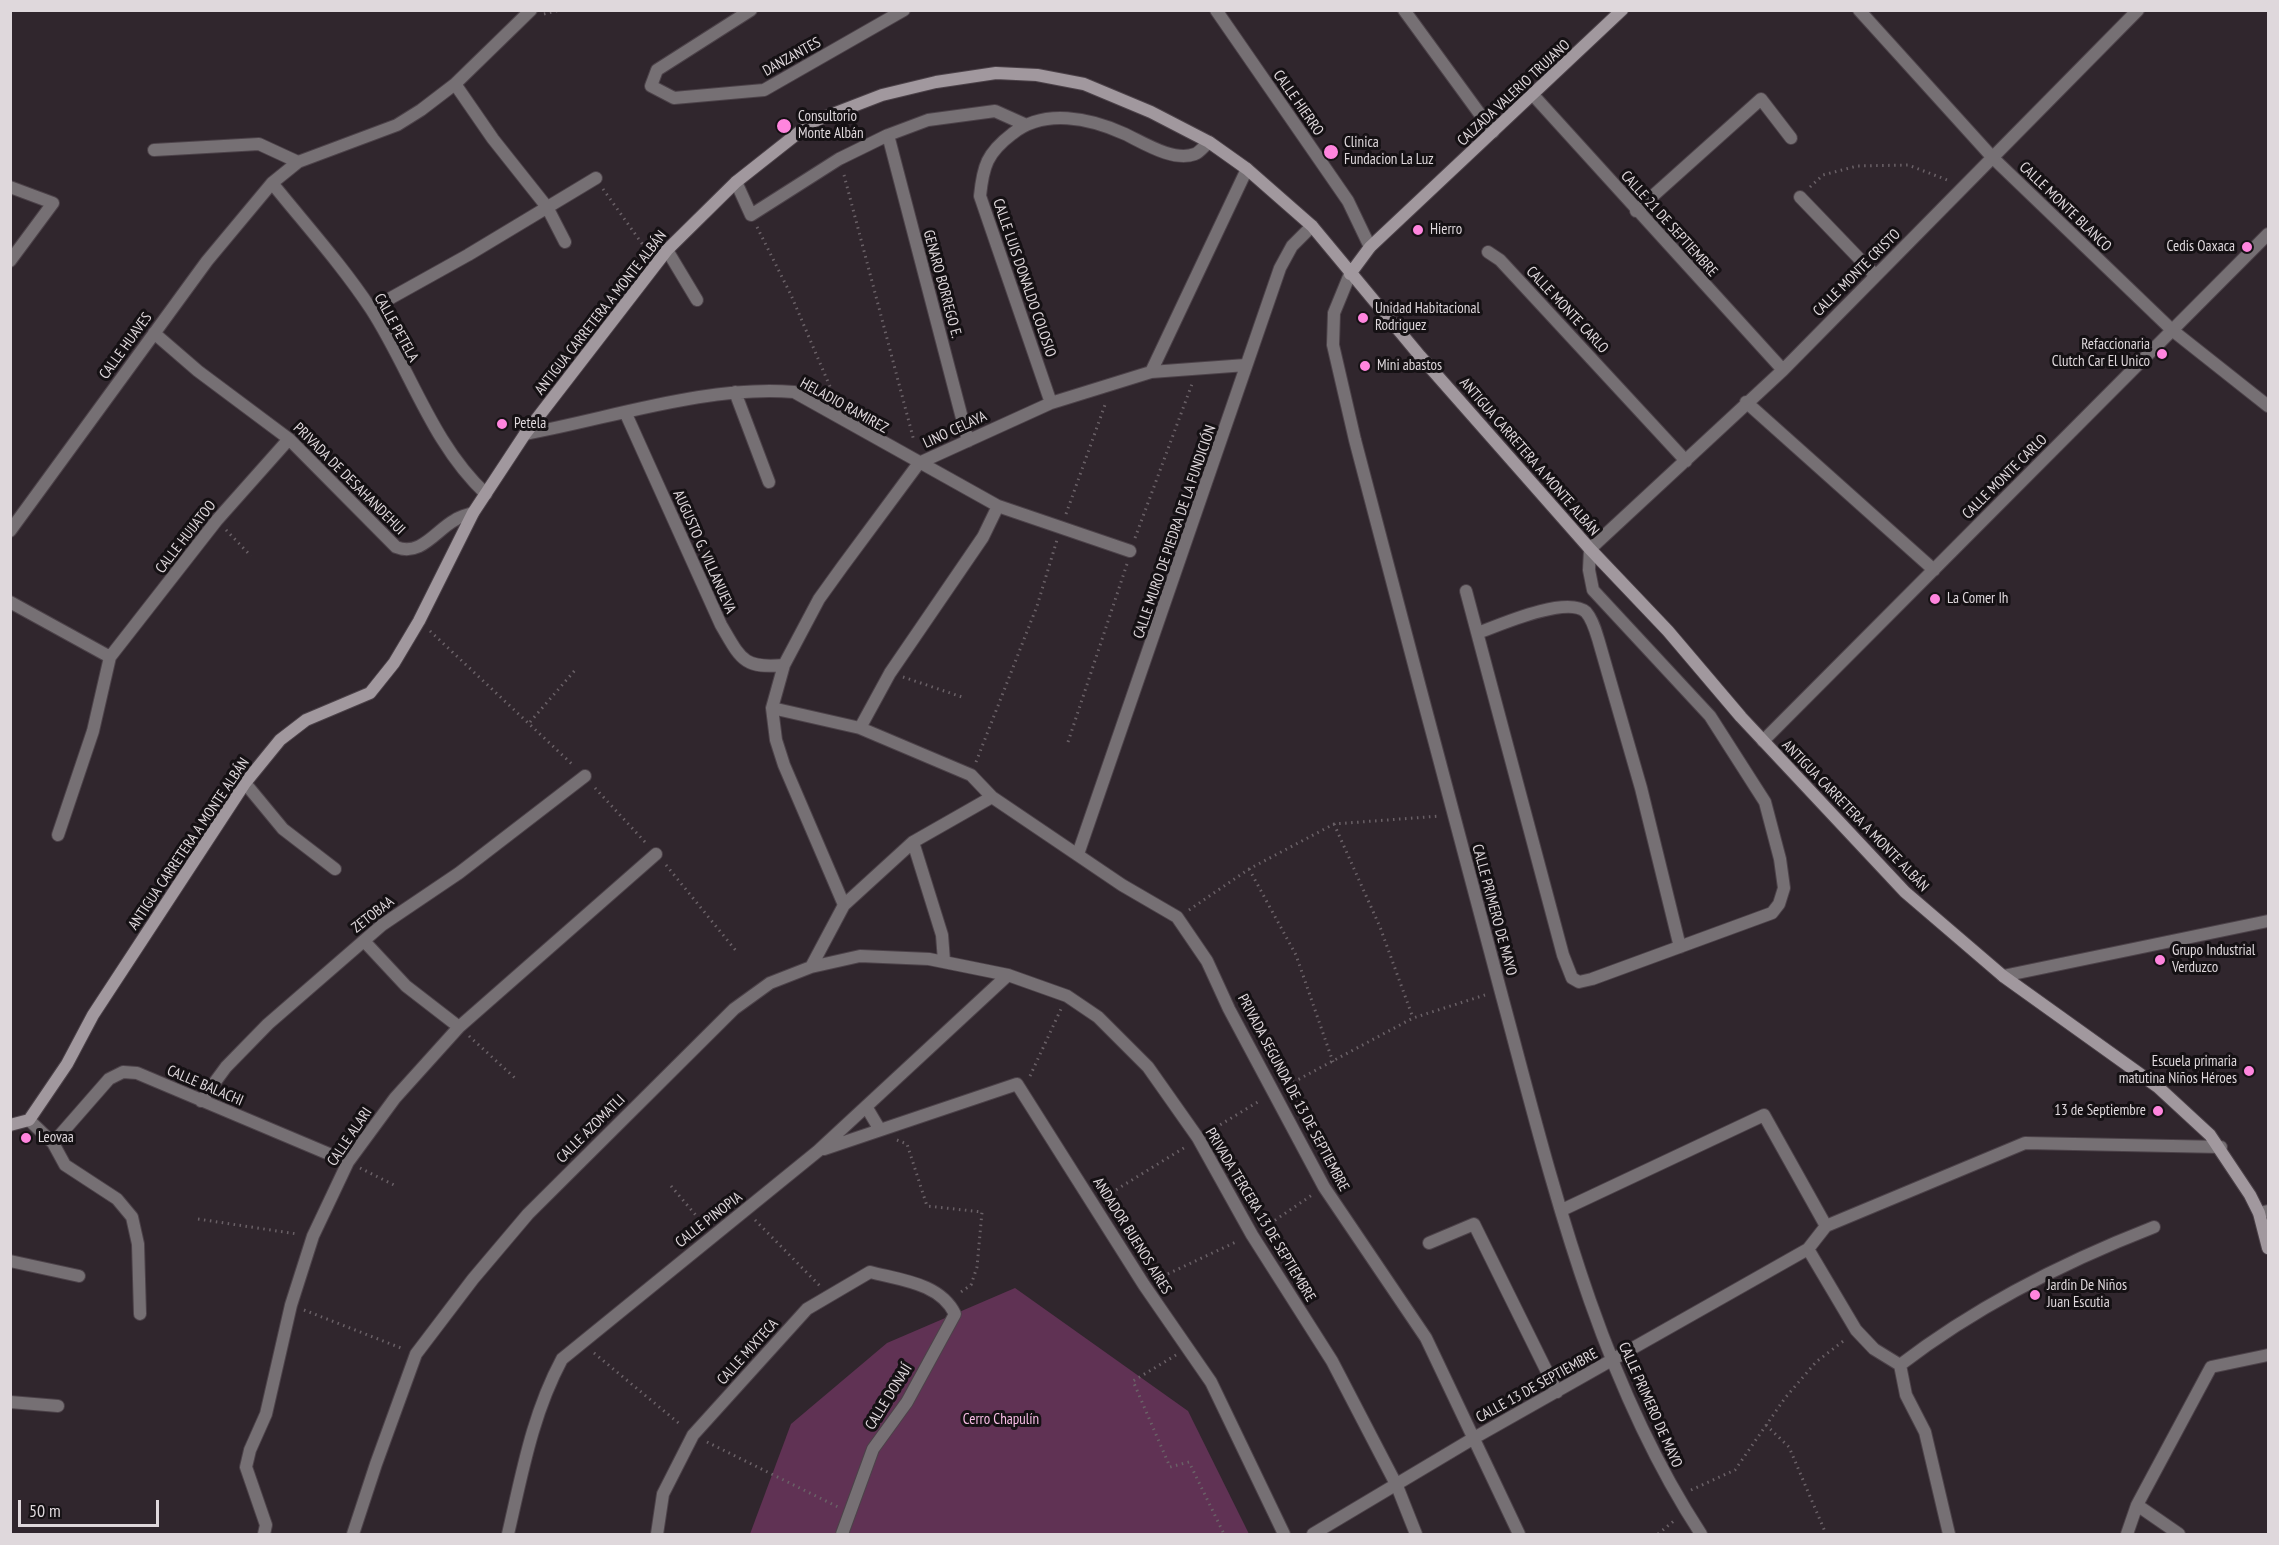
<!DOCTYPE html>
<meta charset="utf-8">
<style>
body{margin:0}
#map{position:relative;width:2279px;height:1545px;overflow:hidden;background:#30262d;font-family:"PT Sans Narrow",sans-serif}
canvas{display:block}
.frame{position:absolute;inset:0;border:12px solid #dfd8dc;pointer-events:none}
.scale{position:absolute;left:18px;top:1500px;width:141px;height:27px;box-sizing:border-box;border:3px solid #dfd8dc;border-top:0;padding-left:8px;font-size:18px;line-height:21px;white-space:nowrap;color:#dfd8dc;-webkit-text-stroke:4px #151114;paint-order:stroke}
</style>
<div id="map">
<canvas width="2279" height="1545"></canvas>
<div class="frame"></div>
<div class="scale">50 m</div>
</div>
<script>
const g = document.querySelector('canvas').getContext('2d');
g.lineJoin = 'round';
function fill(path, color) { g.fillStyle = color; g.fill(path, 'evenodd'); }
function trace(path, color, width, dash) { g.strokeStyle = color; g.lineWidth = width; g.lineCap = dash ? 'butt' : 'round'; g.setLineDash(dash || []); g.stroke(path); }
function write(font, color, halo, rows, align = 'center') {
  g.font = font + ' "PT Sans Narrow",sans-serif'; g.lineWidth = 6; g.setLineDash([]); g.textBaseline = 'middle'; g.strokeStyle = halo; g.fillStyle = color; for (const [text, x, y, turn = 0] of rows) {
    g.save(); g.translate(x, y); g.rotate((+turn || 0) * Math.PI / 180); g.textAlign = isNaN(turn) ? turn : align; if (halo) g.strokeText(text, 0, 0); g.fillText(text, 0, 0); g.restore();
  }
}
const green = new Path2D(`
 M1015 1288 1188 1411 1249 1534H750L791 1424 887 1343Z`);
const path = new Path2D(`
 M544 14 560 10
 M844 175 914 441
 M1810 187 1823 175 1857 166 1908 165 1950 181
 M603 189 648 252
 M757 227 791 295 834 396
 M1066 514 1106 402
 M226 530 251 556
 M1135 538 1192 384
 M430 631 574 766
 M903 677 965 698
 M530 722 576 669
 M1068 742 1127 564
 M976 762 1037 606 1057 540
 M595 788 645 842
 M1334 824 1380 927 1413 1018
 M666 865 737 952
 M1249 869 1296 955 1333 1062
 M1189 910 1249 869 1334 824 1440 816
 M469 1036 516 1079
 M1030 1076 1061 1009
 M1288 1085 1413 1018 1485 995
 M1210 1131 1261 1100
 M897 1140 907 1144 927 1206 982 1212 977 1267 971 1285 958 1294
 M360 1168 396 1186
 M671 1186 705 1226
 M1106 1196 1187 1146
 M198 1219 297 1234
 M755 1220 820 1286
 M1265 1227 1312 1195
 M1157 1279 1238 1241
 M304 1310 401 1348
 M594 1353 681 1425
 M1176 1355 1133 1381 1170 1467 1189 1462 1224 1534
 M1766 1425 1789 1447 1826 1534
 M707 1442 838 1507
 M1691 1490 1735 1470 1785 1398 1816 1362 1846 1339
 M1658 1534 1675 1520`);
const street = new Path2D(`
 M751 10 657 70 651 86 674 98 764 90 904 10
 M1216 10 1348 201 1370 247
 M1404 10 1493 132
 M1859 10 1993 158 2172 330 2268 406
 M455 84 493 139 547 207 565 242
 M1534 96 1783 370
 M888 135 968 441
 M154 150 259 144 298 162
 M736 182 751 215 839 159 888 135 928 120 995 111 1024 124
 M272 183C305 224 342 265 371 309 410 369 432 444 486 494
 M10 187 53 203 10 261
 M1800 197 1875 275
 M1636 211 1761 99 1791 138
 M667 250 697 300
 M1488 252 1500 260 1686 461
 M1350 274 1334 313 1333 345 1355 440C1404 627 1453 813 1503 1000 1552 1182 1597 1375 1701 1534
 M371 309 468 255 596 178
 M154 333 198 371 289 439 396 547C421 557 436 530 455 520 460 516 467 515 473 513
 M1151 372 1247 169
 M735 392 769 482
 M1746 402 1934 570
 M1051 403 980 196C983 166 987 153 1012 134 1044 108 1090 118 1125 134 1144 143 1173 162 1195 154 1200 152 1204 146 1209 142
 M626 414 721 625C741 659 743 669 784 665
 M525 434C612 418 706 385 794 392L998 506 1130 551
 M10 531 207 261 272 183 298 162 397 125 421 110 455 84 531 10
 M1466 591 1563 955 1572 978 1579 982 1592 979 1772 913 1779 904 1784 888 1780 859 1765 802 1710 716 1593 590 1589 570 1590 549 1783 370 2138 10
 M10 602 110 657
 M1478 633C1499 625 1567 595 1586 612 1593 620 1596 632 1599 642L1641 788 1680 947
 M772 708 860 728 971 775 992 797 1122 885 1177 917 1207 961 1229 1009 1324 1187 1426 1338 1519 1534
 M860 728 890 673 983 537 998 506
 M1763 741 2268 234
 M245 783 283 829 335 869
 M58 835 93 731 110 657 217 520 289 439
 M913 842 942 935 944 961
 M1078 854 1280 268 1292 246 1312 226
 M844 905 784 765 776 740 772 708 784 665 819 599 842 567 919 463 1051 403 1151 372 1246 365
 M364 941 406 986 459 1027
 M811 967 844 905 913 842 992 797
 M2003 976 2268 921
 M201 1101 226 1067 268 1024 382 925 459 873 585 776
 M867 1108 880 1130
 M29 1120 53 1143 109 1079 123 1072 137 1073 348 1162
 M53 1143 65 1165 117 1199 132 1217 138 1244 140 1314
 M824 1149 1017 1084 1144 1285 1211 1382 1284 1534
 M1562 1210 1764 1115 1826 1226
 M2259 1213 2268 1211
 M1429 1243 1474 1224 1557 1392
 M1808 1249 1856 1330 1874 1349 1900 1365 1906 1395 1925 1432 1949 1534
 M10 1261 79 1276
 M1900 1365C1977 1306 2064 1262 2154 1227
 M10 1402 58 1406
 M2137 1505 2179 1534
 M264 1534 266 1525 246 1467 250 1450 266 1414 291 1305 313 1236 348 1162 395 1098 459 1027 656 854
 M353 1534 376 1464 416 1354 473 1279 528 1214 734 1009 770 983 811 967 860 956 929 959 1008 975 1067 996 1098 1017 1148 1067 1198 1138 1252 1235 1332 1361 1397 1486 1416 1534
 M508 1534C522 1474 532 1415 562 1359L818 1151 1008 975
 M657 1534 663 1494 693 1435 807 1309 870 1272C900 1280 940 1283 955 1314L907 1402 873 1449 842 1534
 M1313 1534 1474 1438 1808 1249 1826 1226 2025 1143 2221 1147
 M2127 1534 2137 1505 2211 1367 2268 1355`);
const secondary = new Path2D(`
 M1350 274 1370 247 1622 10
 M10 1125 29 1120 67 1064 93 1015 245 783 280 740 306 720 370 693 394 663 419 621 473 513 525 434 667 250 736 182 812 122 882 95 936 82 996 73 1037 75 1084 84 1151 112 1209 142 1247 169 1312 226 1420 356 1590 549 1668 631 1741 717 1905 892 2003 976 2158 1087 2210 1135 2250 1195 2259 1213 2268 1248`);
const markers = [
 [784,126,8,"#ff85de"],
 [1331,152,8,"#ff85de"],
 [1418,230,6,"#ff85de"],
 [2247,247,6,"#ff85de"],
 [1363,318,6,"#ff85de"],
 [2162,354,6,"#ff85de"],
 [1365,366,6,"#ff85de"],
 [502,424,6,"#ff85de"],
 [1935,599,6,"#ff85de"],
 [2160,960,6,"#ff85de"],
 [2249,1071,6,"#ff85de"],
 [2158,1111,6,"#ff85de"],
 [26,1138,6,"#ff85de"],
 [2035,1295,6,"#ff85de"]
];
const streetNames = [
 ["DANZANTES",792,57,-29],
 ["CALZADA VALERIO TRUJANO",1514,93,-43],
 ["CALLE HIERRO",1298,103,55],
 ["CALLE MONTE BLANCO",2065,207,44],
 ["CALLE 21 DE SEPTIEMBRE",1669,224,48],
 ["CALLE MONTE CRISTO",1857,273,-45],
 ["CALLE LUIS DONALDO COLOSIO",1024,278,71],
 ["GENARO BORREGO E.",942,284,75],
 ["CALLE MONTE CARLO",1567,310,47],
 ["ANTIGUA CARRETERA A MONTE ALBÁN",601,313,-52],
 ["CALLE PETELA",396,328,61],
 ["CALLE HUAVES",126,346,-54],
 ["HELADIO RAMIREZ",844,406,29],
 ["LINO CELAYA",955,430,-25],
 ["ANTIGUA CARRETERA A MONTE ALBÁN",1529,457,49],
 ["CALLE MONTE CARLO",2005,477,-45],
 ["PRIVADA DE DESAHANDEHUI",349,479,45],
 ["CALLE MURO DE PIEDRA DE LA FUNDICIÓN",1175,532,-71],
 ["CALLE HUIJATOO",186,537,-52],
 ["AUGUSTO G. VILLANUEVA",704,552,66],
 ["ANTIGUA CARRETERA A MONTE ALBÁN",1855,816,46],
 ["ANTIGUA CARRETERA A MONTE ALBÁN",189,844,-56],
 ["CALLE PRIMERO DE MAYO",1494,910,75],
 ["ZETOBAA",373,915,-38],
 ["CALLE BALACHI",205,1086,23],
 ["PRIVADA SEGUNDA DE 13 DE SEPTIEMBRE",1293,1093,62],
 ["CALLE AZOMATLI",591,1129,-45],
 ["CALLE ALARI",350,1137,-56],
 ["PRIVADA TERCERA 13 DE SEPTIEMBRE",1260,1215,59],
 ["CALLE PINOPIA",709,1220,-38],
 ["ANDADOR BUENOS AIRES",1132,1236,58],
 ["CALLE MIXTECA",748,1352,-48],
 ["CALLE 13 DE SEPTIEMBRE",1537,1386,-29],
 ["CALLE DONAJÍ",889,1397,-58],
 ["CALLE PRIMERO DE MAYO",1650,1405,66]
];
const poiNames = [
 ["Consultorio",798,117],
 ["Monte Albán",798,134],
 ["Clinica",1344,143],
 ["Fundacion La Luz",1344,160],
 ["Hierro",1430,230],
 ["Cedis Oaxaca",2235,247,"right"],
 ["Unidad Habitacional",1375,309],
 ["Rodriguez",1375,326],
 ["Refaccionaria",2150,345,"right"],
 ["Clutch Car El Unico",2150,362,"right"],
 ["Mini abastos",1377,366],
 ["Petela",514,424],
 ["La Comer Ih",1947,599],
 ["Grupo Industrial",2172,951],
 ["Verduzco",2172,968],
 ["Escuela primaria",2237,1062,"right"],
 ["matutina Niños Héroes",2237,1079,"right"],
 ["13 de Septiembre",2146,1111,"right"],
 ["Leovaa",38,1138],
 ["Jardin De Niños",2047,1286],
 ["Juan Escutia",2047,1303]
];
const parkNames = [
 ["Cerro Chapulín",1001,1420]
];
fill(green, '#603254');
trace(street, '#4c4249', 14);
trace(secondary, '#4c4249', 14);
trace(path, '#6a6167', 3, [1.5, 4.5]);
trace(street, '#767074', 12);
trace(secondary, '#a1989e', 12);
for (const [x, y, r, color] of markers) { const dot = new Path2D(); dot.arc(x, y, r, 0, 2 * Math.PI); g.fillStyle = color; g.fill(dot); trace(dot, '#151114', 2); }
write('15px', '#dfd8dc', '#151114', streetNames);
write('15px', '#dfd8dc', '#151114', poiNames, 'left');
write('15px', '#f7bce4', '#151114', parkNames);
</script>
